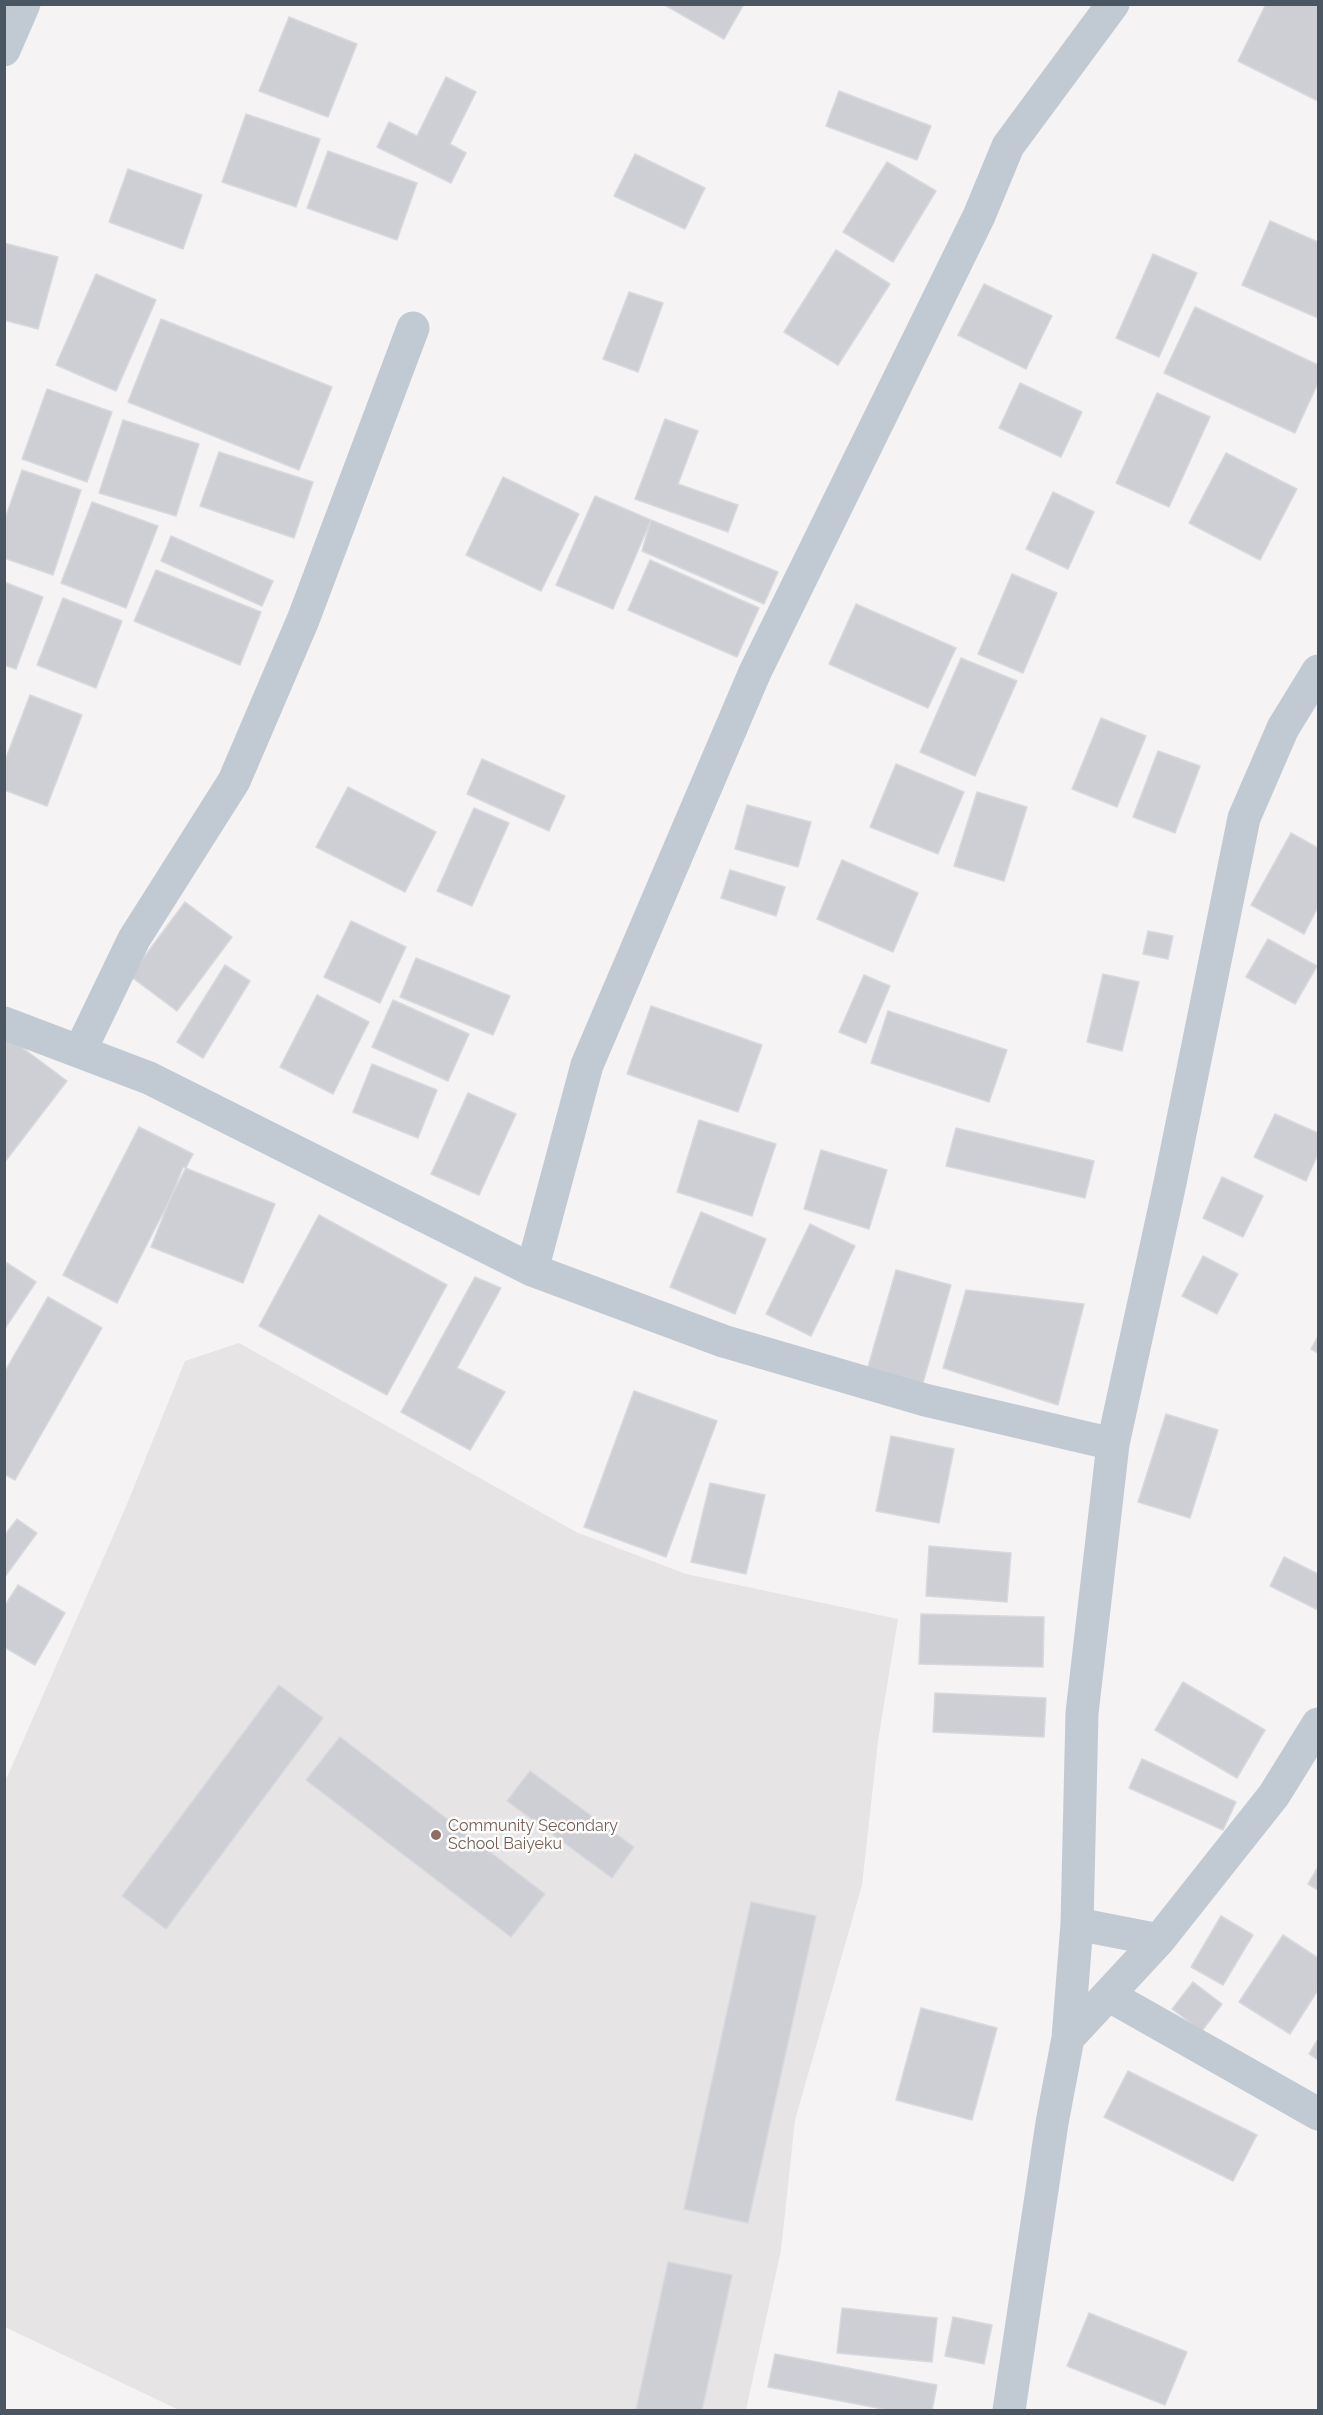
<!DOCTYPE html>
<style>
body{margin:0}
#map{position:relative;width:1323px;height:2415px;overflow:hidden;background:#f5f3f3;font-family:Raleway,sans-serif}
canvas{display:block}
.frame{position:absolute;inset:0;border:6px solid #4a5661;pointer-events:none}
</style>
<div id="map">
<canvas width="1323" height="2415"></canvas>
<div class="frame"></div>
</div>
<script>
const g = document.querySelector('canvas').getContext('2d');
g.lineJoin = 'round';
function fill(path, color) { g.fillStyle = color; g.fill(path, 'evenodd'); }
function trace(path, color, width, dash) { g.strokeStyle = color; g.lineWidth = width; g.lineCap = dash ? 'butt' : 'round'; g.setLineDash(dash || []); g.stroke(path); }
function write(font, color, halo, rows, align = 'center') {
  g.font = font + ' Raleway,sans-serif'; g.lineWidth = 5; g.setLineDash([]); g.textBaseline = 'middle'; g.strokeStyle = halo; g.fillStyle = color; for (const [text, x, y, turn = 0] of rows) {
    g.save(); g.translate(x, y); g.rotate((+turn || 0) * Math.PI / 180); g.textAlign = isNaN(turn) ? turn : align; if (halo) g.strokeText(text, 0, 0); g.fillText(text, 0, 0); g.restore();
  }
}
const education = new Path2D(`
 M239 1343 576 1532 686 1574 898 1619 878 1741 862 1885 795 2120 781 2250 746 2410H179L5 2327 4 1784 125 1509 185 1361Z`);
const building = new Path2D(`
 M663 4H744L724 39Z
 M1266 4H1318V101L1238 61Z
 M289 17 357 44 328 117 259 91Z
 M446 77 476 92 450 144 466 153 451 183 377 147 389 122 417 136Z
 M839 91 931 126 917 160 826 126Z
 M246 114 320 139 296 207 222 182Z
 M328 151 417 183 397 240 307 208Z
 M635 154 705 188 685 229 614 196Z
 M887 162 936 191 893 262 843 232Z
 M128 169 202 195 183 249 109 222Z
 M1270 221 1318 242V318L1242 285Z
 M4 243 58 257 38 329 4 320Z
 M836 250 890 284 838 365 784 332Z
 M1153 254 1197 273 1159 357 1116 338Z
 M96 274 156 300 116 391 56 365Z
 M984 284 1052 316 1026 369 958 335Z
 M629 292 663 303 638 372 603 359Z
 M1195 307 1318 365V383L1295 433 1164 373Z
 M161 319 332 387 299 470 128 402Z
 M1020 383 1082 412 1061 457 999 428Z
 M47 389 112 412 87 482 22 459Z
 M1157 393 1210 417 1169 507 1116 483Z
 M665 419 698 431 678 484 738 505 728 532 635 499Z
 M123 420 199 444 176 516 99 493Z
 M219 452 313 482 294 538 200 506Z
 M1226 453 1297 489 1260 560 1189 523Z
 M22 470 81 490 53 575 4 558V522Z
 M503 477 579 514 541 591 466 555Z
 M1053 492 1094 512 1068 569 1026 549Z
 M595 496 651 520 613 609 556 585Z
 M92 502 158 526 126 608 61 583Z
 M651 520 778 572 764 604 642 551Z
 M171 536 273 581 262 606 161 561Z
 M650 560 759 608 737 657 628 610Z
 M156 570 261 612 240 665 134 621Z
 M1012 574 1057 593 1023 673 978 654Z
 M4 582 43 597 16 669 4 665Z
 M63 598 122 621 96 688 37 665Z
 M856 604 956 648 928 708 829 664Z
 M961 658 1017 681 975 776 920 752Z
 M30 695 82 715 47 806 4 790V763Z
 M1101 718 1146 736 1117 807 1072 789Z
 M1158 751 1200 766 1175 833 1133 817Z
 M482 759 565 796 549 831 467 794Z
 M896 764 964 792 938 854 870 827Z
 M348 787 436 832 405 892 316 847Z
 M977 792 1027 807 1004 881 954 866Z
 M747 805 811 822 798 867 735 849Z
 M474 808 509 823 472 906 437 891Z
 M1291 833 1318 848V907L1304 934 1251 905Z
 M842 860 918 893 893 952 817 919Z
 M730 870 785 887 776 916 721 898Z
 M185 902 232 937 177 1011 130 976Z
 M351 921 406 947 380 1003 324 977Z
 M1148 931 1173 936 1168 959 1143 954Z
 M1268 939 1317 966 1295 1004 1246 977Z
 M416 958 510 996 493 1035 400 997Z
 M225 965 250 981 203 1058 177 1042Z
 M1103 974 1139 982 1122 1051 1087 1042Z
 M864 975 890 986 866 1043 839 1032Z
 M317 995 369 1022 333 1094 280 1067Z
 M393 1000 469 1034 448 1081 372 1047Z
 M651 1006 762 1045 738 1112 627 1074Z
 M888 1011 1007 1050 989 1102 871 1063Z
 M4 1034 67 1081 4 1163Z
 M372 1064 437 1090 418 1138 353 1112Z
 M468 1093 516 1114 479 1195 431 1174Z
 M1275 1114 1318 1133V1154L1306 1181 1254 1157Z
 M699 1120 776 1144 752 1216 677 1192Z
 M139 1127 193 1154 117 1303 63 1275Z
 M956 1128 1094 1161 1085 1198 946 1166Z
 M821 1150 887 1170 869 1229 804 1209Z
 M183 1167 275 1204 243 1283 151 1247Z
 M1222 1177 1263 1196 1243 1237 1203 1218Z
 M701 1212 766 1239 735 1314 670 1287Z
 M319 1215 447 1285 387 1395 259 1326Z
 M810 1224 855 1246 811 1336 766 1314Z
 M1203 1256 1238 1274 1217 1314 1182 1296Z
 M7 1263 36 1282 4 1330V1268Z
 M896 1270 951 1285 923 1383 868 1367Z
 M475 1277 501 1288 457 1368 505 1392 470 1450 401 1412Z
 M966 1290 1084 1304 1058 1405 943 1368Z
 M48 1297 102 1328 15 1480 4 1474V1373Z
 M1318 1336V1353L1311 1349Z
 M634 1391 717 1421 666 1557 584 1527Z
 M1166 1414 1218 1430 1190 1518 1138 1502Z
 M891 1436 954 1449 939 1523 876 1511Z
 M710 1483 765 1495 746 1574 691 1562Z
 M17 1519 37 1533 4 1578V1536Z
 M929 1546 1011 1553 1007 1602 926 1596Z
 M1284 1557 1318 1574V1610L1270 1586Z
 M18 1585 65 1613 35 1665 4 1647V1607Z
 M921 1614 1044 1617 1043 1667 919 1664Z
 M1183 1682 1265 1730 1237 1778 1155 1730Z
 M279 1685 323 1718 166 1929 122 1896Z
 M935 1693 1046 1698 1044 1737 933 1732Z
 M340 1737 545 1894 511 1937 306 1780Z
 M1142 1759 1236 1802 1223 1830 1129 1788Z
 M530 1771 634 1847 612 1878 507 1801Z
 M1318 1867V1890L1308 1884Z
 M751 1902 816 1916 748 2223 684 2209Z
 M1221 1916 1253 1935 1223 1985 1191 1967Z
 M1283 1935 1318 1958V1990L1290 2034 1239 2002Z
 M1193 1982 1222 2004 1202 2031 1172 2009Z
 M921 2008 997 2028 972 2120 896 2100Z
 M1318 2039V2060L1309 2054Z
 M1128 2071 1257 2135 1233 2181 1104 2117Z
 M668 2262 732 2275 702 2410H636Z
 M842 2308 937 2318 932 2362 837 2353Z
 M1089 2313 1187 2352 1165 2405 1067 2366Z
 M953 2317 992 2325 984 2364 945 2356Z
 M775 2354 937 2385 932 2410H888L768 2387Z`);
const minor = new Path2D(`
 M4 50 24 4
 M4 1023 149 1078 532 1270 723 1341 925 1400 1113 1444
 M80 1051 134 939 234 781 303 620 413 328
 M532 1270 587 1065 755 672 979 216 1008 146 1113 4
 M1077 1924 1159 1940
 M1108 1995 1318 2114
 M1068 2038 1159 1940 1274 1795 1318 1724
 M1009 2410 1052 2123 1068 2038 1077 1924 1082 1713 1113 1444 1170 1183 1244 818 1283 728 1318 671`);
const markers = [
 [436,1835,6,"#8d6e63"]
];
const educationNames = [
 ["Community Secondary",448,1826],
 ["School Baiyeku",448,1844]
];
fill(education, '#e6e4e5');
fill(building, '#cdcfd5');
trace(building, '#d7d9de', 1.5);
trace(minor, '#c1cad2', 33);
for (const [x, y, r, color] of markers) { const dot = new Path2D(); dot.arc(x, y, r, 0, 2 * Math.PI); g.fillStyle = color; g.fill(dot); trace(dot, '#fff', 2); }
write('16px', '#785e54', '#fff', educationNames, 'left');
</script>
